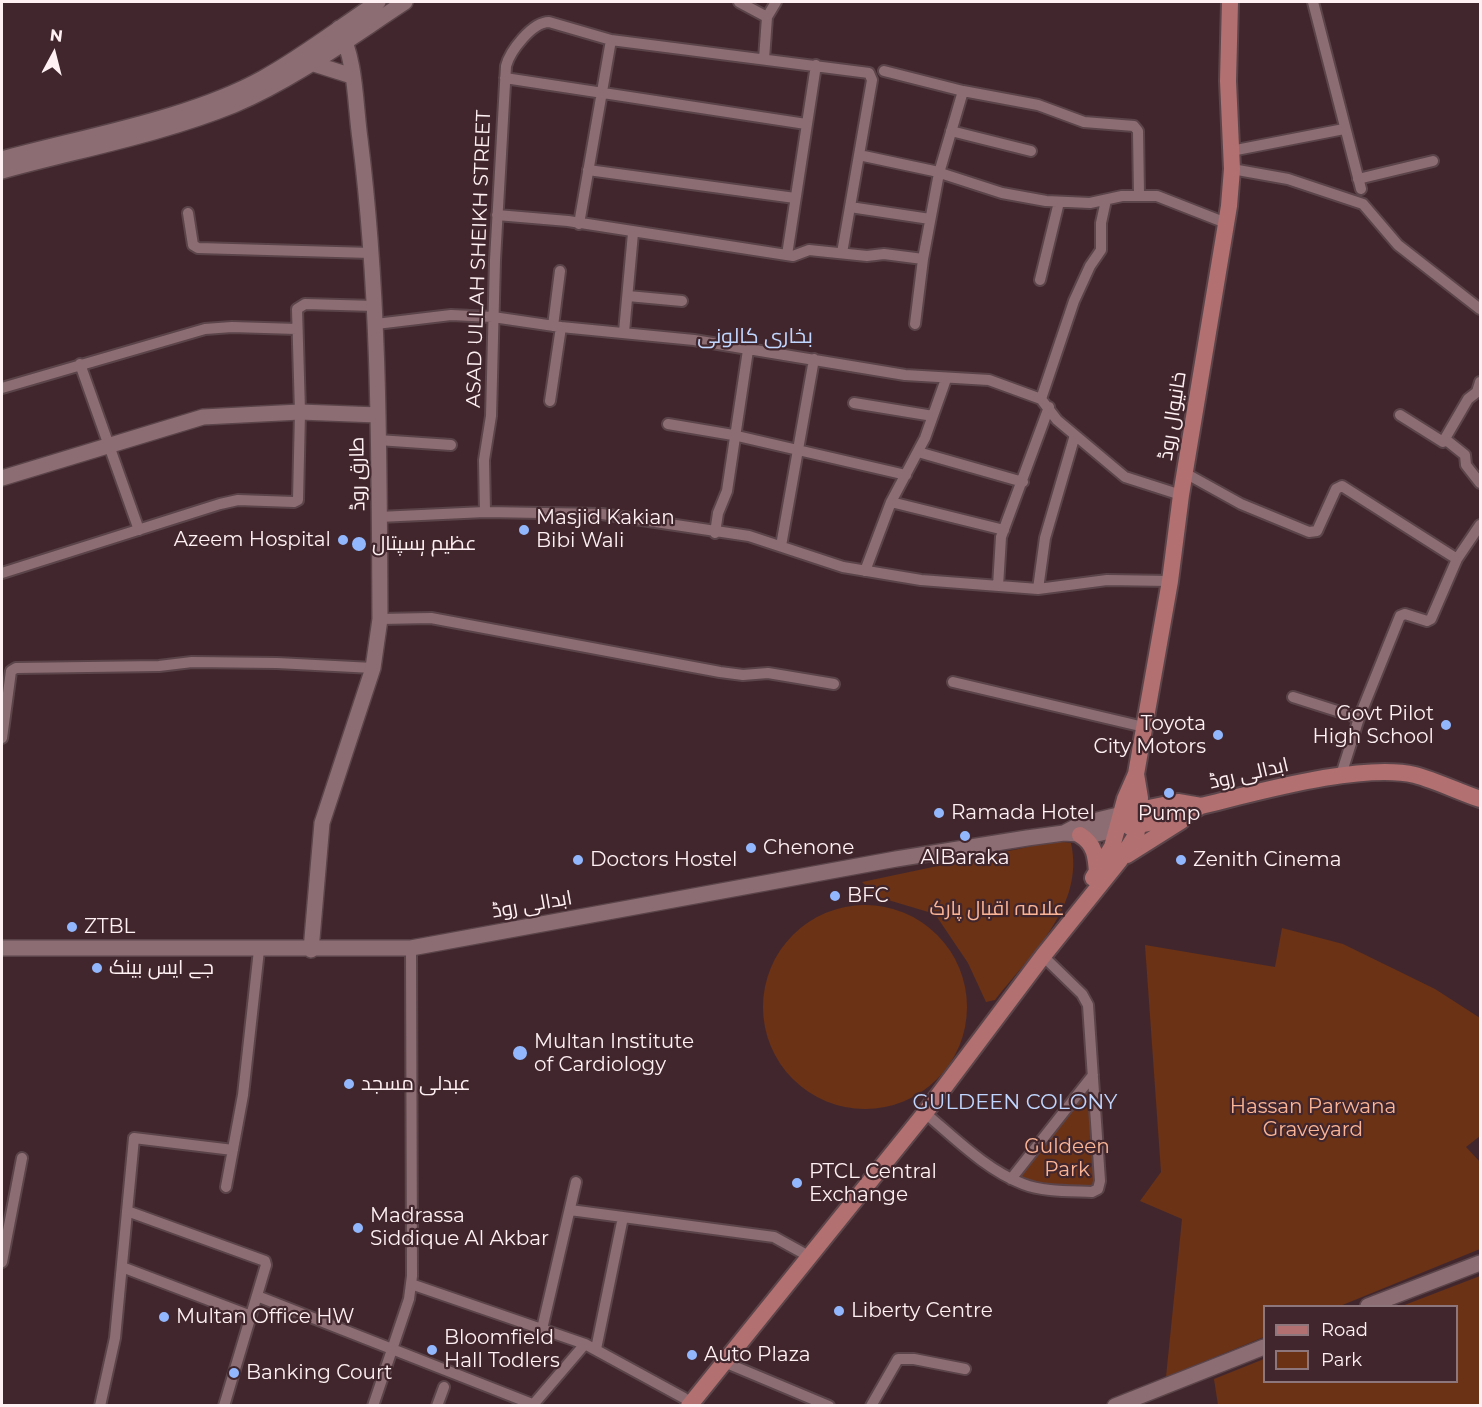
<!DOCTYPE html>
<meta charset="utf-8">
<style>
body{margin:0}
#map{position:relative;width:1482px;height:1407px;overflow:hidden;background:#41272d;font-family:Montserrat,sans-serif}
canvas{display:block}
.frame{position:absolute;inset:0;border:3px solid #fef0f3;pointer-events:none}
.legend{position:absolute;left:1263px;top:1305px;width:195px;height:78px;box-sizing:border-box;background:#41272d;border:2px solid #8d777c;margin:0;padding:8px 10px;list-style:none;font-size:18px;color:#fef0f3}
.legend li{display:flex;align-items:center;gap:12px;height:30px}
.legend b{width:30px;border:2px solid #8d777c}
.north{position:absolute;left:24px;top:24px;width:60px;height:60px;-webkit-text-stroke:4px #41272d;paint-order:stroke;rotate:7deg;font-size:16px;font-weight:700;line-height:24px;text-align:center;color:#fef0f3}
.north::after{content:'';display:block;margin:auto;width:21px;height:27px;background:#fef0f3;clip-path:polygon(50% 0,100% 100%,50% 72%,0 100%)}
</style>
<div id="map">
<canvas width="1482" height="1407"></canvas>
<div class="frame"></div>
<ul class="legend">
<li><b style="height:8px;background:#b27070"></b>Road</li>
<li><b style="height:16px;background:#6b3216"></b>Park</li>
</ul>
<div class="north">N</div>
</div>
<script>
const g = document.querySelector('canvas').getContext('2d');
g.lineJoin = 'round';
function fill(path, color) { g.fillStyle = color; g.fill(path, 'evenodd'); }
function trace(path, color, width, dash) { g.strokeStyle = color; g.lineWidth = width; g.lineCap = dash ? 'butt' : 'round'; g.setLineDash(dash || []); g.stroke(path); }
function write(font, color, halo, rows, align = 'center') {
  g.font = font + ' Montserrat,Cairo,sans-serif'; g.lineWidth = 4.5; g.setLineDash([]); g.textBaseline = 'middle'; g.strokeStyle = halo; g.fillStyle = color; for (const [text, x, y, turn = 0] of rows) {
    g.save(); g.translate(x, y); g.rotate((+turn || 0) * Math.PI / 180); g.textAlign = isNaN(turn) ? turn : align; if (halo) g.strokeText(text, 0, 0); g.fillText(text, 0, 0); g.restore();
  }
}
const green = new Path2D(`
 M1056 841 1071 843C1085 906 1031 954 995 1000L986 1002 968 963 935 914 878 897 862 882Z
 M763 1007a102 102 0 1 1 204 0a102 102 0 1 1-204 0Z
 M1282 928 1343 944 1435 989 1480 1018V1136L1466 1147 1480 1162V1249L1340 1306H1264V1337L1166 1377 1182 1219 1140 1201 1161 1172 1145 945 1275 967Z
 M1093 1075 1100 1181 1092 1192 1011 1179Z
 M1480 1276V1405H1218L1214 1379 1264 1359V1382H1456V1306H1402Z`);
const street = new Path2D(`
 M739 2 767 17
 M1313 2 1361 189
 M764 59 767 17 776 2
 M884 71 963 91 1038 105 1084 122 1134 126 1138 131 1139 195
 M505 78 806 124
 M951 131 1031 151
 M1231 151 1344 129
 M859 155 934 171 1002 193 1046 201 1090 203 1122 196H1157L1226 223
 M1232 169 1288 179 1363 204 1398 245 1480 309
 M588 170 795 198
 M1358 179 1433 161
 M850 207 930 219
 M188 213 193 245 198 248 371 253
 M497 215 568 221 793 256 809 250 867 256 884 254 923 259
 M579 224 611 40
 M787 255 816 65
 M1040 280 1059 202
 M628 296 682 301
 M376 324 451 315 493 317 561 327 694 340 905 375 989 380 1041 399 1057 420 1125 477 1181 495
 M915 324 923 259 939 173 963 91
 M553 326 560 271
 M624 332 633 233
 M80 364 139 530
 M2 388 205 329 232 327 297 329
 M1041 399 1074 301 1090 266 1101 250V223L1106 200
 M550 401 561 327
 M854 403 933 416
 M1400 415 1443 442 1468 399 1477 392 1480 382
 M668 424 733 435 906 475
 M1445 439 1465 455 1466 465 1480 483
 M378 440 451 445
 M918 452 1023 482
 M1185 473 1241 504 1309 532 1317 531 1336 489 1342 486 1457 559
 M891 502 1004 530
 M485 512 484 460 491 416 495 260 506 66C510 51 532 22 549 22L611 40 869 73 872 80 842 253
 M379 517 485 512 602 514 749 536 843 567 921 580 1038 589 1107 580 1170 581
 M715 533 718 513 727 491 748 350
 M781 546 814 359
 M865 571 891 502 925 438 946 379
 M2 573 220 504 238 500 294 502 298 500 300 412 297 309 305 304 375 306
 M998 586 1001 537 1049 407
 M1038 589 1045 538 1075 435
 M380 619 431 618 720 672 743 675 768 673 834 684
 M953 682 1144 727
 M1293 697 1359 718
 M2 738 11 671 16 668 159 666 192 662 277 663 373 668
 M1341 775 1359 718 1400 616 1405 614 1427 621 1431 619 1457 559 1480 525
 M925 1113C955 1138 986 1170 1023 1184 1043 1192 1070 1191 1092 1192L1098 1189 1100 1181 1088 1005 1082 994 1043 956
 M1011 1179 1093 1075
 M226 1187 243 1095 259 950
 M570 1210 774 1237 803 1253
 M127 1211 265 1261 266 1265 224 1406
 M2 1262 22 1158
 M122 1267 251 1316
 M411 1284 585 1344 684 1398
 M257 1296 532 1404
 M542 1329 576 1182
 M596 1349 623 1217
 M724 1362 829 1406
 M100 1406 115 1338 134 1138 233 1150
 M373 1406 409 1299 412 1276 411 948
 M437 1406 444 1387
 M532 1406 585 1344
 M871 1406 898 1359H914L965 1369`);
const secondary = new Path2D(`
 M311 63 352 76
 M2 159C82 137 191 118 263 78 303 56 340 27 378 2
 M2 171C78 150 160 135 234 105 295 79 350 38 405 2
 M2 478 203 417 300 412 378 415
 M1064 833 1081 824 1122 814
 M2 948H411L896 859 1027 838 1064 833 1093 835 1118 829
 M311 950 322 823 373 668 380 619C379 458 380 298 360 139 355 103 356 60 339 28
 M1368 1306 1480 1263
 M1115 1406 1264 1347`);
const primary = new Path2D(`
 M1129 812 1178 802 1201 806
 M1130 827 1186 815 1201 806C1255 793 1363 762 1415 775 1437 781 1459 792 1480 799
 M1080 835C1095 844 1096 857 1097 873
 M1127 855 1181 821
 M1093 878 1112 847 1125 799 1136 774
 M689 1406 925 1113 1043 956 1120 860 1136 835 1138 826 1140 798 1136 774 1170 581 1181 495 1229 206 1232 169 1228 81 1230 2`);
const markers = [
 [524,530,6,"#92b7fd"],
 [343,540,6,"#92b7fd"],
 [359,544,8,"#92b7fd"],
 [1446,725,6,"#92b7fd"],
 [1218,735,6,"#92b7fd"],
 [1169,793,6,"#92b7fd"],
 [939,813,6,"#92b7fd"],
 [965,836,6,"#92b7fd"],
 [751,848,6,"#92b7fd"],
 [578,860,6,"#92b7fd"],
 [1181,860,6,"#92b7fd"],
 [835,896,6,"#92b7fd"],
 [72,927,6,"#92b7fd"],
 [97,968,6,"#92b7fd"],
 [520,1053,8,"#92b7fd"],
 [349,1084,6,"#92b7fd"],
 [797,1183,6,"#92b7fd"],
 [358,1228,6,"#92b7fd"],
 [839,1311,6,"#92b7fd"],
 [164,1317,6,"#92b7fd"],
 [432,1350,6,"#92b7fd"],
 [692,1355,6,"#92b7fd"],
 [234,1373,6,"#92b7fd"]
];
const streetNames = [
 ["ASAD ULLAH SHEIKH STREET",479,259,-88],
 ["خانیوال روڈ",1173,416,-81],
 ["طارق روڈ",358,474,-91],
 ["ابدالی روڈ",1249,774,-13],
 ["ابدالی روڈ",532,905,-10]
];
const poiNames = [
 ["Masjid Kakian",536,518],
 ["Bibi Wali",536,541],
 ["Azeem Hospital",331,540,"right"],
 ["عظیم ہسپتال",372,544],
 ["Govt Pilot",1434,714,"right"],
 ["High School",1434,737,"right"],
 ["Toyota",1206,724,"right"],
 ["City Motors",1206,747,"right"],
 ["Ramada Hotel",951,813],
 ["Pump",1169,814,"center"],
 ["Chenone",763,848],
 ["AlBaraka",965,858,"center"],
 ["Doctors Hostel",590,860],
 ["Zenith Cinema",1193,860],
 ["BFC",847,896],
 ["ZTBL",84,927],
 ["جے ایس بینک",109,968],
 ["Multan Institute",534,1042],
 ["of Cardiology",534,1065],
 ["عبدلی مسجد",361,1084],
 ["PTCL Central",809,1172],
 ["Exchange",809,1195],
 ["Madrassa",370,1216],
 ["Siddique Al Akbar",370,1239],
 ["Liberty Centre",851,1311],
 ["Multan Office HW",176,1317],
 ["Bloomfield",444,1338],
 ["Hall Todlers",444,1361],
 ["Auto Plaza",704,1355],
 ["Banking Court",246,1373]
];
const parkNames = [
 ["علامہ اقبال پارک",997,909],
 ["Hassan Parwana",1313,1107],
 ["Graveyard",1313,1130],
 ["Guldeen",1067,1147],
 ["Park",1067,1170]
];
const neighbourhoodNames = [
 ["بخاری کالونی",755,337],
 ["GULDEEN COLONY",1015,1103]
];
fill(green, '#6b3216');
trace(street, '#5b454a', 14);
trace(secondary, '#5b454a', 18);
trace(primary, '#5b454a', 20);
trace(street, '#8d6d74', 10);
trace(secondary, '#8d6d74', 15);
trace(primary, '#b27070', 16);
for (const [x, y, r, color] of markers) { const dot = new Path2D(); dot.arc(x, y, r, 0, 2 * Math.PI); g.fillStyle = color; g.fill(dot); trace(dot, '#41272d', 2); }
write('20px', '#fef0f3', '#41272d', streetNames);
write('20px', '#fef0f3', '#41272d', poiNames, 'left');
write('20px', '#fbb596', '#41272d', parkNames);
write('21px', '#c0d6fe', '#41272d', neighbourhoodNames);
</script>
